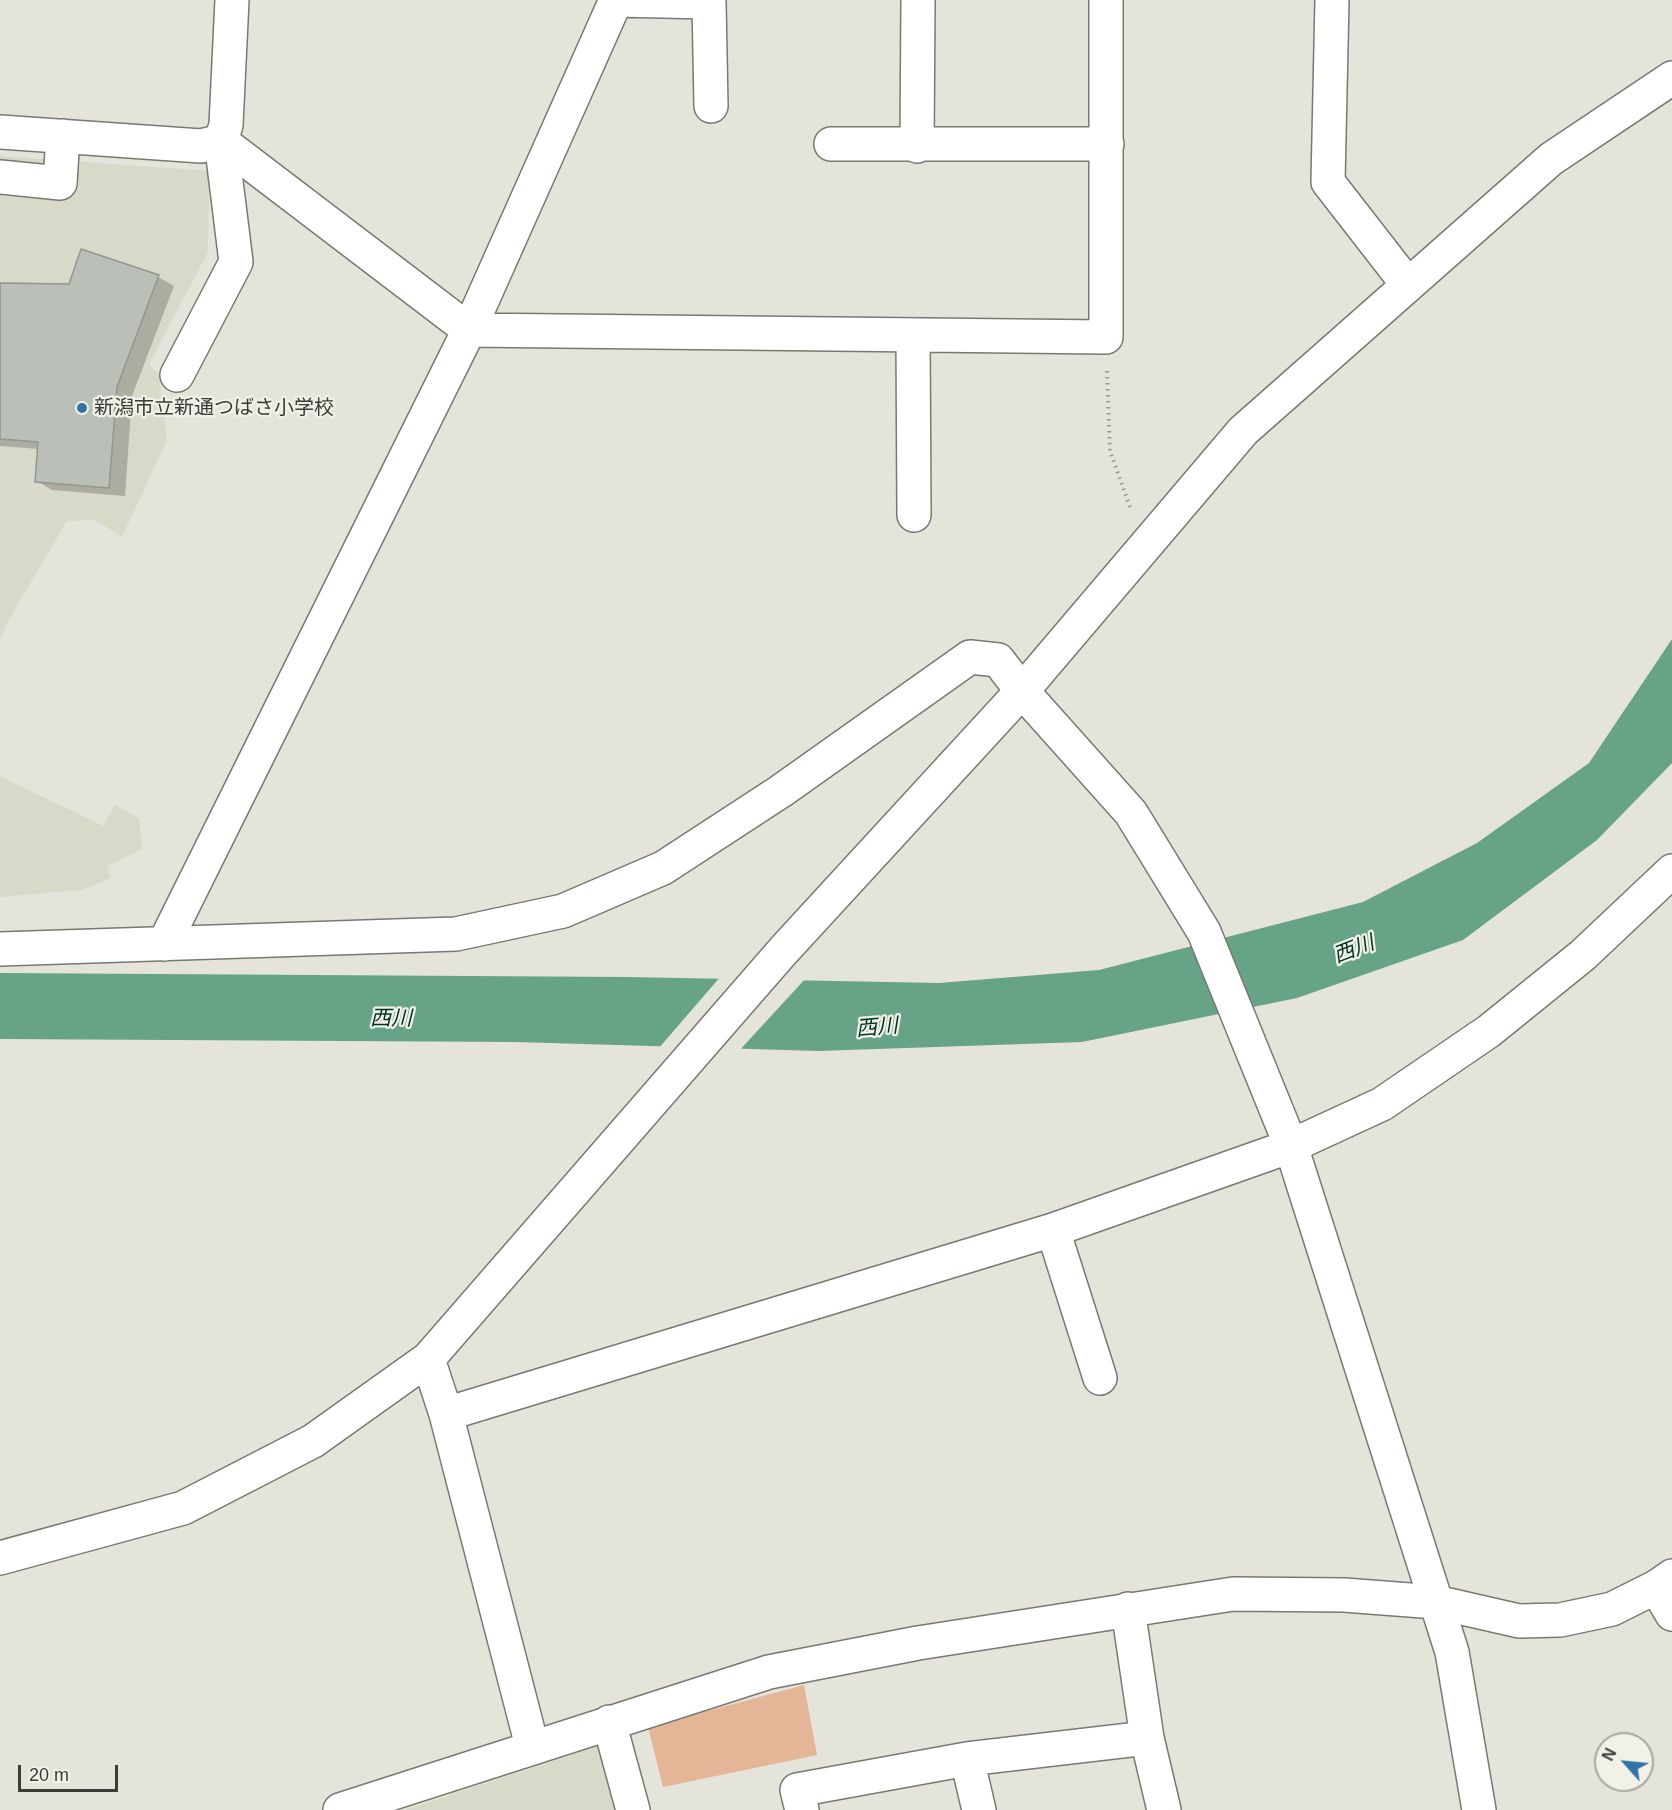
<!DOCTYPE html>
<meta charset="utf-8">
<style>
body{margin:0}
#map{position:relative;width:1672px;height:1810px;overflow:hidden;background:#e4e4db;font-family:Arial,sans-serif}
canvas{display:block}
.north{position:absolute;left:1594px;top:1732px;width:60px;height:60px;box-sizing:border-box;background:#f1f1e8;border:2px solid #a8a8a2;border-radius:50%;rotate:297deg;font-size:16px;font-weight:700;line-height:24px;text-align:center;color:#3b3b38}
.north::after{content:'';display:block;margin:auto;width:21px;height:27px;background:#3073a8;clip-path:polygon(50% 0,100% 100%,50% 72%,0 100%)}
.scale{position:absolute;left:18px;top:1765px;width:100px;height:27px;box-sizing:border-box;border:3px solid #3b3b38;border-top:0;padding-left:8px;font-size:18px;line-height:21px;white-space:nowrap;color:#3b3b38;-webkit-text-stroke:4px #f1f1e8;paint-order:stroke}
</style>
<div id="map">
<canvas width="1672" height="1810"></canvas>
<div class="north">N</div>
<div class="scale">20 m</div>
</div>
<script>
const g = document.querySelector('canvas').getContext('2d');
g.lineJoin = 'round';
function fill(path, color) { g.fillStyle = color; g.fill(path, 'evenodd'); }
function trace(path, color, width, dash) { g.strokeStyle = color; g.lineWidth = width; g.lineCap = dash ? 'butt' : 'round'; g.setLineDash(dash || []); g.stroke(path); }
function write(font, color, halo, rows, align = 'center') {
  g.font = font + ' Arial,"Noto Sans JP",sans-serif'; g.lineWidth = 4.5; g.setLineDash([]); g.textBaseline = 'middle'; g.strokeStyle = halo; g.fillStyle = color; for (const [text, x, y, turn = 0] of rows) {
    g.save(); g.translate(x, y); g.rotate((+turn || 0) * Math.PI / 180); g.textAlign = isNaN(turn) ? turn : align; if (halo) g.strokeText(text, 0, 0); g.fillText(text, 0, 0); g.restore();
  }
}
const built = new Path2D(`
 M0 156 209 171 208 252 149 364 159 375 167 440 122 537 95 520 67 521 7 623 0 641Z
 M0 776 103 826 115 805 139 819 142 849 107 866 111 878 81 890 0 897Z
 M599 1746 617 1810H405Z`);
const green = new Path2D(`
 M804 1685 817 1755 663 1787 648 1727Z`);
const water = new Path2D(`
 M1672 639V763L1597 840 1463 940 1297 998 1082 1042 818 1051 516 1042 0 1039V973L627 977 939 983 1099 970 1363 902 1477 843 1589 763Z`);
const pier = new Path2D(`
 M721 976 806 978 738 1052 658 1049Z`);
const shadow = new Path2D(`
 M158 277 174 286 132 396 125 496 52 490 37 481 39 449 0 446V284L70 286Z`);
const building = new Path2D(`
 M81 249 159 275 117 387 109 488 35 482 38 442 0 439V283L69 284Z`);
const path = new Path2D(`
 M1107 371 1110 451 1131 510`);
const minor = new Path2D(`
 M616 0 709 2 711 106
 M1332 0 1328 182 1408 285
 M0 132 201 146 221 141 226 125 232 0
 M221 141 469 330 1106 337V0
 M831 144H1107
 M917 146 918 0
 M0 177 60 183 63 136
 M913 335 914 515
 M177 375 236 262 221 141
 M164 944 469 330 616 0
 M0 949 456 934 563 911 663 868 781 791 970 657 998 660 1022 691 1131 813 1204 932 1291 1146 1452 1652 1479 1810
 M1053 1230 1100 1378
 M428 1359 446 1414 1053 1230 1291 1146 1382 1104 1489 1031 1583 955 1672 871
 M446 1414 532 1746
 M0 1558 183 1508 313 1441 428 1359 783 951 1022 691 1243 431 1551 159 1672 78
 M1656 1587 1672 1614
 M1128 1609 1147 1738 1164 1810
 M609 1722 633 1810
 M967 1759 979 1810
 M340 1810 769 1672 918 1643 1233 1594 1344 1595 1436 1602 1519 1621 1560 1620 1612 1609 1656 1587 1672 1576
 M802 1810 797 1790 967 1759 1147 1738`);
const markers = [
 [82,408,6,"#3073a8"]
];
const poiNames = [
 ["新潟市立新通つばさ小学校",94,408]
];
const waterNames = [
 ["西川",1354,950,-21],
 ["西川",391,1019],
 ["西川",877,1028,-5]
];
fill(built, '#d8d9c9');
fill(green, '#e5b598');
fill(water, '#67a387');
fill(pier, '#e4e4db');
fill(shadow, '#0003');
fill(building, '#babfb8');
trace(building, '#91968f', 1.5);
trace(minor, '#797971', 36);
trace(path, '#9a9a94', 4, [1.5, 4.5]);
trace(minor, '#fff', 33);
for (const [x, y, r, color] of markers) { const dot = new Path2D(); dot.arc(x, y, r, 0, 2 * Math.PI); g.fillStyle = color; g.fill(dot); trace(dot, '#f1f1e8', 2); }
write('20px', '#3b3b38', '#f1f1e8', poiNames, 'left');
write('italic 21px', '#003321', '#f1f1e8', waterNames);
</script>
